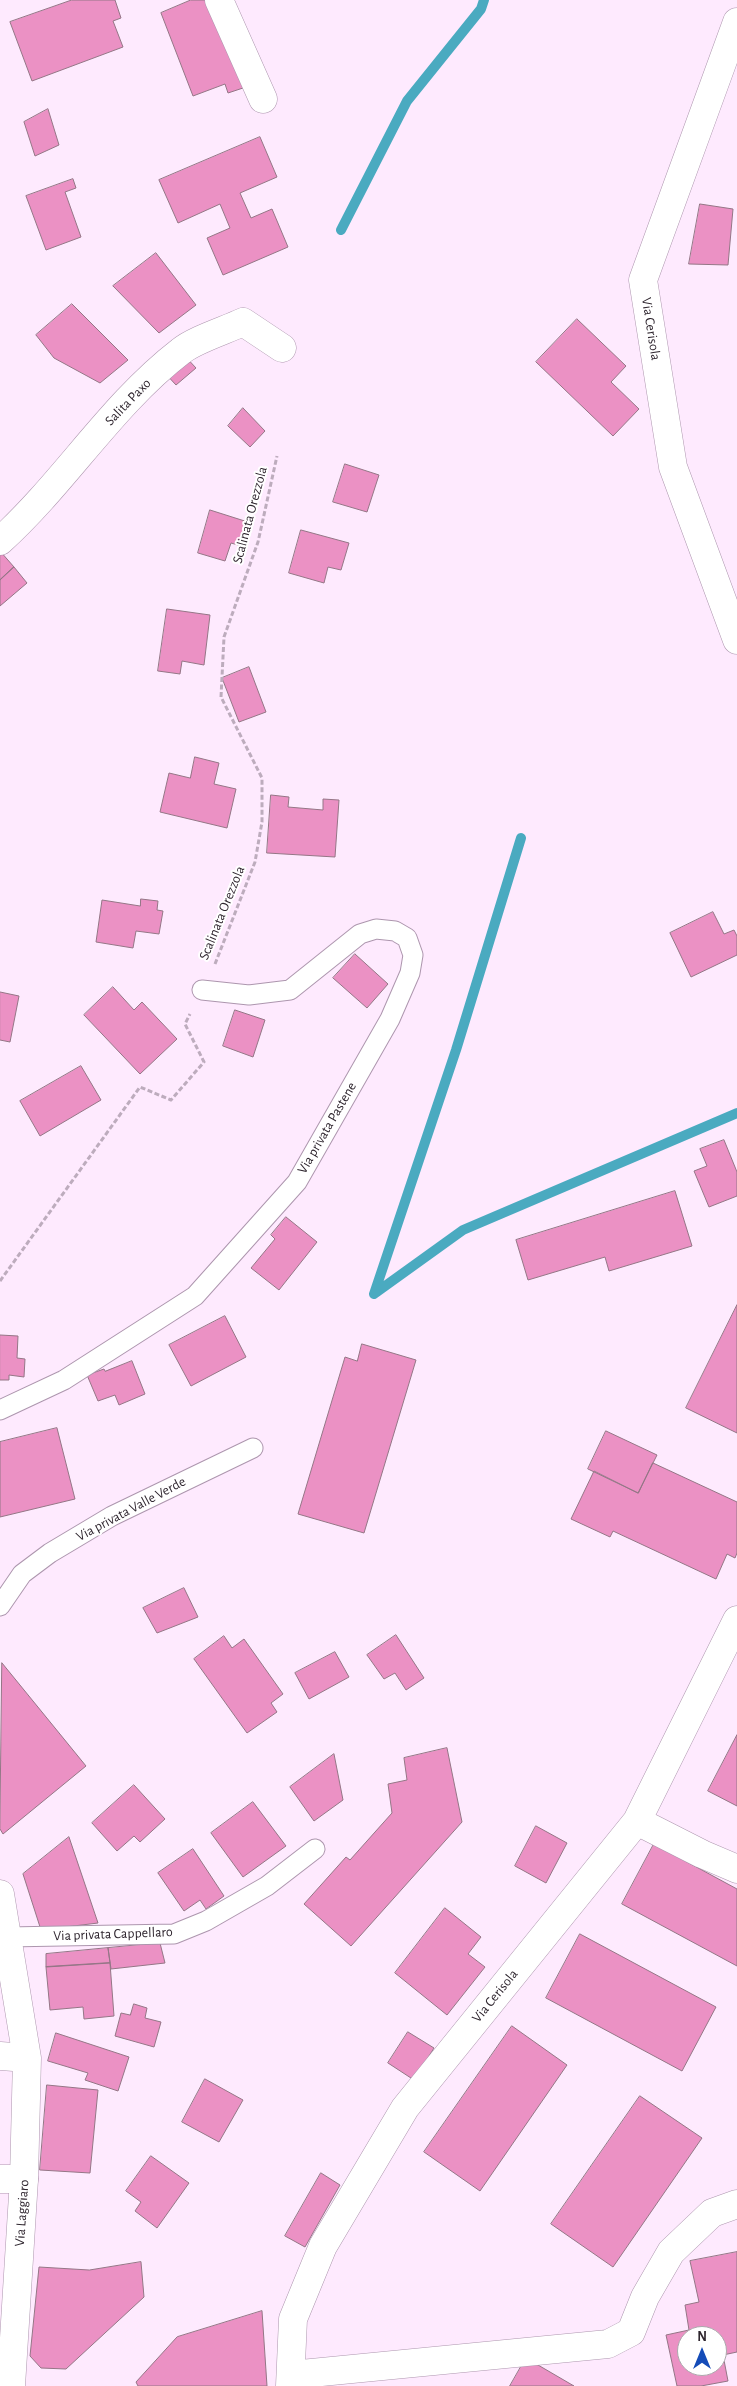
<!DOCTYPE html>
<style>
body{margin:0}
#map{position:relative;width:737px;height:2386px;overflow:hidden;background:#feeafe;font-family:"Alegreya Sans",sans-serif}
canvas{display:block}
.north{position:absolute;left:677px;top:2326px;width:50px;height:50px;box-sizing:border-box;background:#fff;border:1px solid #aca8ac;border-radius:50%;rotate:0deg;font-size:14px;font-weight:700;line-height:20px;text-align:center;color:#2f262f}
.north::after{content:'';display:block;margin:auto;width:18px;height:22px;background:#154cb8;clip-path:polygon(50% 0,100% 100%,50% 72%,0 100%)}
</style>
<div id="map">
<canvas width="737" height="2386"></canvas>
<div class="north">N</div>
</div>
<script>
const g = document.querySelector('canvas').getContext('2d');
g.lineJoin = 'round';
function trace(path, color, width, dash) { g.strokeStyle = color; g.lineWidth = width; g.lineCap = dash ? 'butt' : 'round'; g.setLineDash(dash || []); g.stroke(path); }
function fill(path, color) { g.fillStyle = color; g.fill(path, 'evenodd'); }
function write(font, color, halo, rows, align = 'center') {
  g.font = font + ' "Alegreya Sans",sans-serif'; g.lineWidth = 4; g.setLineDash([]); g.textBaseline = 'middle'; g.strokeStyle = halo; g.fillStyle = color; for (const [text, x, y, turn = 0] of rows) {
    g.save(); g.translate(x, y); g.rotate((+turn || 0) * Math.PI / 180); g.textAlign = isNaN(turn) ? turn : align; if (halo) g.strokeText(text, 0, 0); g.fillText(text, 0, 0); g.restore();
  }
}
const stream = new Path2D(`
 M341 230 407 101 481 9 484 0
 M374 1294 456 1050 521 838
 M374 1294 463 1230 737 1113`);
const building = new Path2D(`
 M72 0H115L121 18 113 21 123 47 32 81 10 22Z
 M191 0H217L243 88 228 93 225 84 193 96 161 13Z
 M48 109 59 145 35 156 24 122Z
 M260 137 277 177 240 193 251 218 272 209 288 247 223 275 207 238 230 228 220 204 178 223 159 180Z
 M73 179 76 188 65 192 81 237 46 250 26 196Z
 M700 204 733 209 728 265 689 264Z
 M156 253 196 305 159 333 113 286Z
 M72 304 128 360 100 383 54 358 36 335Z
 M577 319 626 366 611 382 639 409 613 436 536 362Z
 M183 354 196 368 176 385 164 372Z
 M243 408 265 431 250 447 228 426Z
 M345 464 379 475 367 512 333 502Z
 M210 510 251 523 245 547 231 543 225 561 198 553Z
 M301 530 349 543 341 570 328 567 324 583 289 573Z
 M0 551 14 567 0 580Z
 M14 567 27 583 0 606V580Z
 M167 609 210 615 204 665 182 661 180 674 158 671Z
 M249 667 266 712 239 722 222 678Z
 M195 757 219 763 214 784 236 789 227 828 160 812 169 773 190 778Z
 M271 795 289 797 288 807 323 810V799L339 800 335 857 267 853Z
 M141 899 158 901 157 910 163 911 159 934 136 931 133 948 96 942 102 900 140 906Z
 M713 912 724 934 734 930 737 936V955L691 977 670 933Z
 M355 954 388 984 367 1008 333 978Z
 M113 987 134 1010 142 1002 177 1039 140 1074 84 1015Z
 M0 992 19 996 10 1042 0 1040Z
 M235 1010 265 1020 253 1057 223 1046Z
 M81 1066 101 1100 40 1136 20 1101Z
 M724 1140 737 1172V1196L709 1207 694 1171 707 1166 700 1149Z
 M675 1191 692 1246 609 1271 605 1257 528 1280 516 1240Z
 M286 1217 317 1242 279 1290 251 1268 275 1239 271 1235Z
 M737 1305V1433L686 1408Z
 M225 1316 246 1357 191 1386 169 1345Z
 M0 1335 18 1336 17 1358 25 1359 24 1377 9 1375V1380H0Z
 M362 1344 416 1360 364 1533 298 1514 345 1357 357 1361Z
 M132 1361 145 1394 119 1405 115 1395 98 1401 87 1375 104 1369 105 1371Z
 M57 1428 75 1499 0 1517V1442Z
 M606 1431 657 1455 638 1493 588 1469Z
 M653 1463 737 1502V1553L735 1558 727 1554 716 1579 613 1531 610 1537 571 1519 594 1471 638 1493Z
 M184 1588 198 1617 157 1633 143 1608Z
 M396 1635 424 1678 406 1690 395 1673 384 1679 367 1655Z
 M224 1636 232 1648 244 1639 283 1694 271 1703 277 1712 247 1733 194 1659Z
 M335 1652 349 1677 309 1699 295 1673Z
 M2 1663 86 1766 3 1834 0 1829Z
 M737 1735V1806L708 1791Z
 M447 1748 462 1822 351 1946 304 1904 346 1857 350 1860 392 1813 388 1784 407 1780 404 1758Z
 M334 1754 343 1800 314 1821 290 1787Z
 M134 1785 165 1819 140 1842 134 1836 117 1851 92 1823Z
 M253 1802 286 1846 243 1877 211 1833Z
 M536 1826 567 1843 546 1883 515 1866Z
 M69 1837 98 1923 41 1930 23 1874Z
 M654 1844 737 1889V1966L622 1904Z
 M193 1849 224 1896 206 1909 200 1900 184 1911 158 1873Z
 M445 1908 481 1937 468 1954 485 1967 447 2015 395 1973Z
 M580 1934 716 2007 682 2071 546 1998Z
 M160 1943 165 1963 111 1969 108 1948Z
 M108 1948 110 1963 46 1967V1954Z
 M110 1963 114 2016 84 2019 83 2007 50 2010 46 1967Z
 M134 2004 147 2008 145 2018 161 2022 154 2047 115 2036 121 2013 130 2015Z
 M512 2026 567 2065 480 2191 424 2152Z
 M408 2032 434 2048 414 2080 388 2063Z
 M56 2033 129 2057 118 2091 85 2080 88 2073 48 2061Z
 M205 2079 243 2100 219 2142 182 2122Z
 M47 2085 98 2090 90 2173 40 2170Z
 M640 2096 702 2138 613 2267 551 2224Z
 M151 2156 189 2183 157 2228 135 2211 141 2202 126 2191Z
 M321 2173 340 2185 305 2247 285 2236Z
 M737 2252V2352L723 2355 728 2381 701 2386H677L666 2335 689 2330 685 2305 699 2302 690 2261ZM687 2336H717V2366H687Z
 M141 2262 144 2297 66 2369 41 2368 30 2356 39 2267 89 2270Z
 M262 2311 267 2386H138L136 2382 177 2337Z
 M526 2358 574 2386H510Z`);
const path = new Path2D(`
 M215 964 255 862 262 822V778L221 697 224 637 258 542 277 456
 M0 1281 140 1087 171 1100 204 1062 185 1024 190 1014`);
const service = new Path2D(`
 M0 1410 64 1380 195 1296 297 1182 390 1019 410 973 413 955 407 938 395 931 376 929 360 934 290 990 249 995 202 990
 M0 1606 22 1574 50 1553 112 1516 253 1448
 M7 1937 174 1934 206 1921 267 1886 315 1849`);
const pedestrian = new Path2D(`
 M0 2179H24`);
const minor = new Path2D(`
 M219 0 263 99
 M737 22 643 280 673 467 737 640
 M0 541C65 482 111 405 181 351 194 340 226 330 243 322L282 348
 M637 1821 702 1854 737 1869
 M0 1894 27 2058 24 2179 11 2386
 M0 2056 27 2058
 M291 2375 608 2344 631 2332 645 2297 671 2252 712 2213 737 2204
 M290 2386 293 2319 323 2246 405 2108 637 1821 737 1620`);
const streetNames = [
 ["Via Cerisola",651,329,81],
 ["Salita Paxo",128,402,-46],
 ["Scalinata Orezzola",250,515,-75],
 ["Scalinata Orezzola",222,913,-68],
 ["Via privata Pastene",327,1128,-60],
 ["Via privata Valle Verde",131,1509,-28],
 ["Via privata Cappellaro",113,1934,-2],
 ["Via Cerisola",495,1996,-51],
 ["Via Laggiaro",22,2213,-86]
];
trace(stream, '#4aaac0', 10);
fill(building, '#eb91c4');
trace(building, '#947686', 1);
trace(service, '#ad96ae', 21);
trace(pedestrian, '#ad96ae', 29);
trace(minor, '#ad96ae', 29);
trace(path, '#bdacbd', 3, [5, 2.5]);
trace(service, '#fff', 19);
trace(pedestrian, '#fff', 28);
trace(minor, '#fff', 28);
write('14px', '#2f262f', '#fff', streetNames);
</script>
